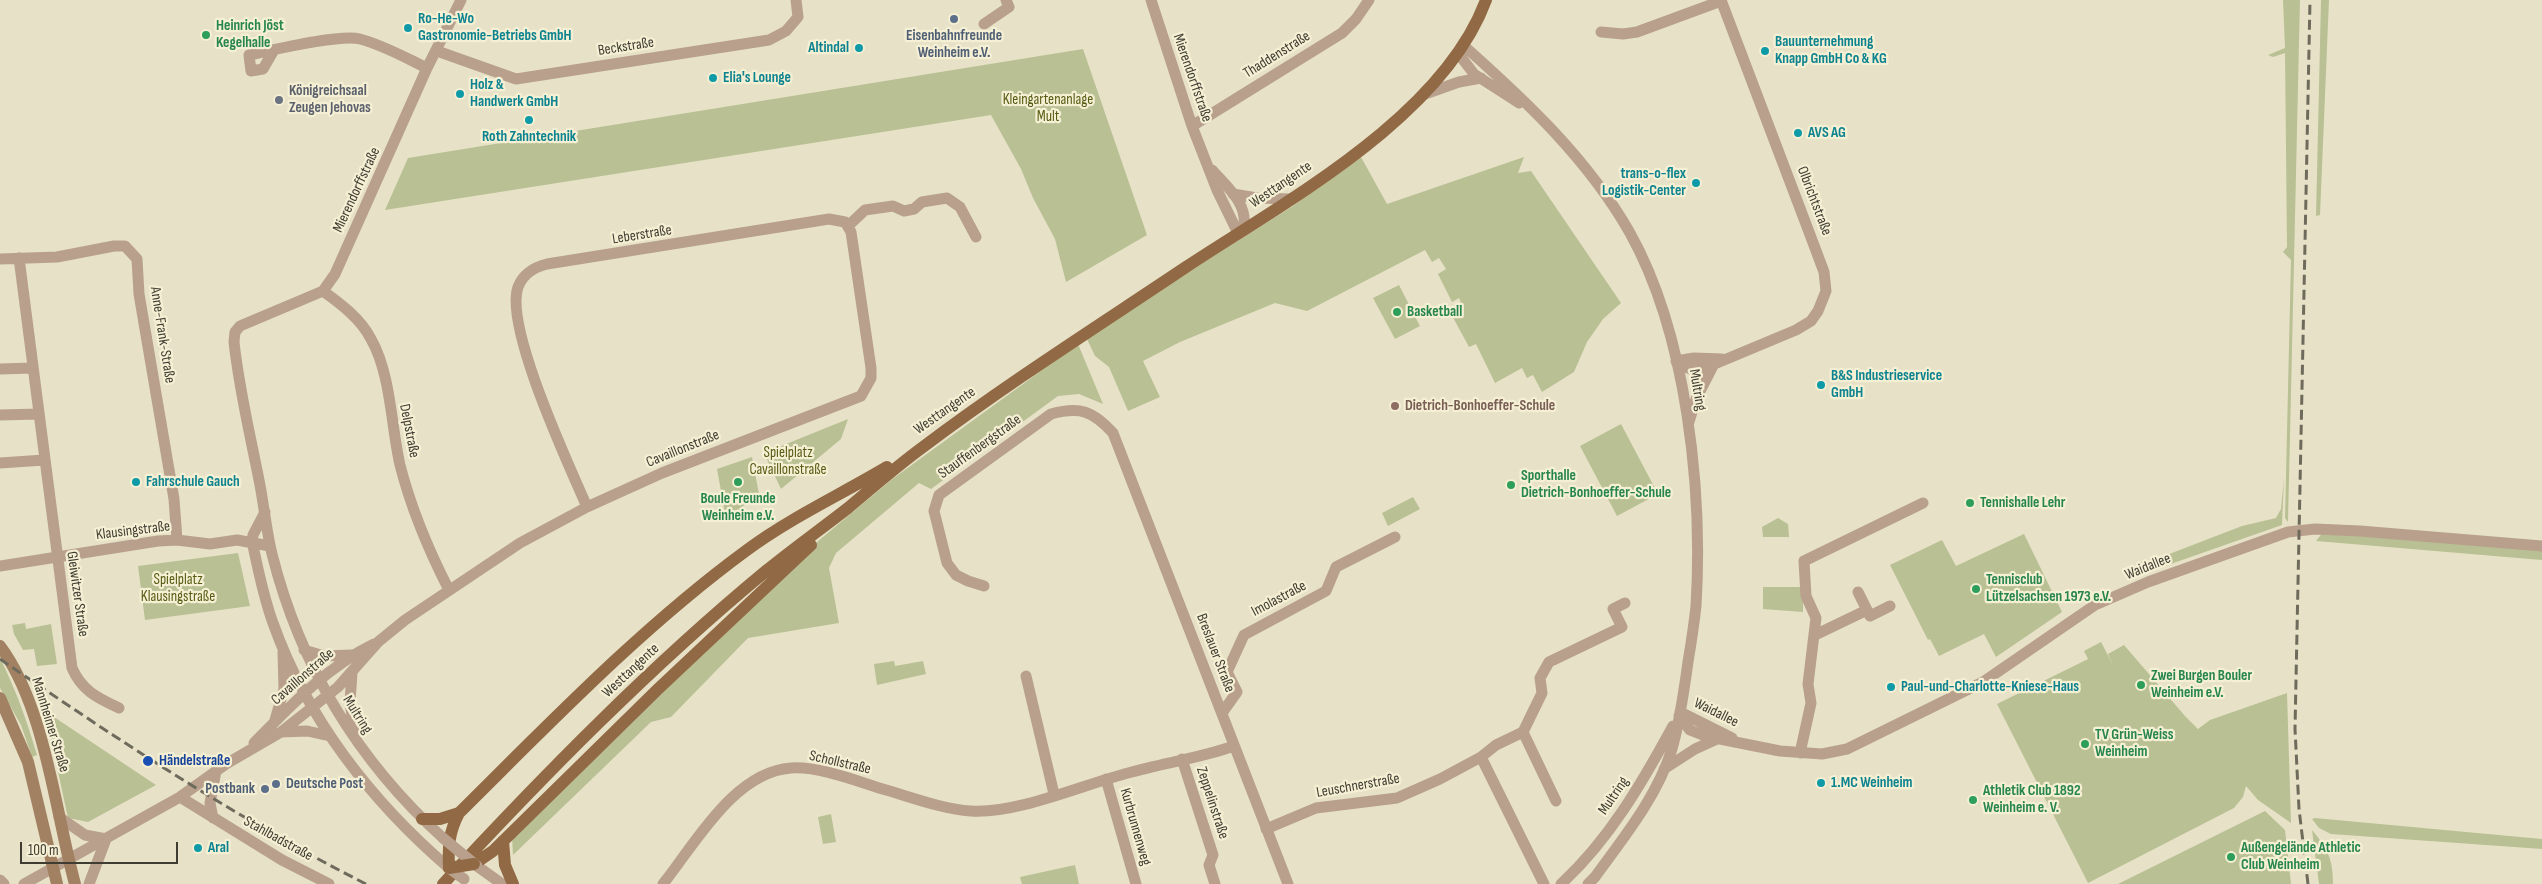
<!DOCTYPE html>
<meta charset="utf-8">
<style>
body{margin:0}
#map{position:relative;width:2542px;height:884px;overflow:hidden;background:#e7e2c7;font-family:"Sofia Sans Condensed",sans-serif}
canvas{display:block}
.scale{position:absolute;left:20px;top:842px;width:158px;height:22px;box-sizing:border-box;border:2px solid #3f3d32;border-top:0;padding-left:6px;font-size:15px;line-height:18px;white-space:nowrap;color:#3f3d32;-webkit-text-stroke:4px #f5efd4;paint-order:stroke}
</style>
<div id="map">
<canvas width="2542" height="884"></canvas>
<div class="scale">100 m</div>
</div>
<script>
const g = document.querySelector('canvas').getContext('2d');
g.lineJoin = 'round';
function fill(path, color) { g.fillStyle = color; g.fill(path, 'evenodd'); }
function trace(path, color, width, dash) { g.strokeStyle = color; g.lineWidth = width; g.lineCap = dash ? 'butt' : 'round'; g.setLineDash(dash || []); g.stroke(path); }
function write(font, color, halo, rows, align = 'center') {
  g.font = font + ' "Sofia Sans Condensed",sans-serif'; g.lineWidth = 4.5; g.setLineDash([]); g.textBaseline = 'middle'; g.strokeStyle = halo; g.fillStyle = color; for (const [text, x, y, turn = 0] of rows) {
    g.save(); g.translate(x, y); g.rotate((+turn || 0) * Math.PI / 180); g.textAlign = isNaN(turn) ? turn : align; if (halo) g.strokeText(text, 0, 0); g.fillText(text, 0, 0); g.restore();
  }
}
const green = new Path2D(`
 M2283 0H2300L2288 522 2285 518 2291 260 2283 252 2287 247 2285 53 2273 57 2268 55 2285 48Z
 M2321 0H2329L2320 215 2316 216Z
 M1083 49 1147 235 1066 282 1055 239 1033 198 1021 169 991 115 385 210 408 158Z
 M1361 157 1387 204 1524 157 1518 173 1531 171 1621 303 1603 319 1587 342 1574 372 1542 392 1533 375 1527 378 1522 368 1495 383 1476 344 1469 347 1450 312 1462 305 1459 298 1452 302 1438 274 1446 269 1439 258 1432 262 1425 250 1307 311 1275 303 1180 342 1143 361 1160 397 1128 411 1109 367 1095 356 1086 337 1293 206Z
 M1399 285 1420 326 1395 339 1373 298Z
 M1078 344 1103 404 1079 394 1058 396 931 489 919 483 836 553 829 568 839 623 748 638 671 717 651 722 513 855 512 837 817 542 891 480Z
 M848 419 841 439 781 489 764 453Z
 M1621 424 1658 494 1617 516 1580 446Z
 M752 457 759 494 726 519 717 469Z
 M2284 478 2282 525 2145 573 2141 561 2146 563 2242 526 2276 518 2281 509Z
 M1413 497 1420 509 1388 526 1382 513Z
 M1778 518 1788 524 1789 537H1763L1762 527Z
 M2323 532 2542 550V560L2316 541Z
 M2024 534 2062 612 1996 657 1984 634 1939 656 1930 639 1928 640 1890 565 1942 540 1956 566Z
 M238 553 250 606 145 620 138 566Z
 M1763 587H1803V612L1763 609Z
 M25 623 26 629 51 624 57 664 37 666 34 649 23 650 14 634 12 625Z
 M2101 642 2113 665 2108 654 2124 645 2185 716 2159 729 2185 716 2198 729 2210 720 2287 693 2291 823 2258 800 2246 786 2243 797 2234 808 2088 883 1997 704 2088 659 2084 651Z
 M0 658C16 690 27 721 37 755L32 757 21 725 0 688Z
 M894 661 895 666 923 661 926 674 877 685 874 664Z
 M45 711 156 785 88 822 68 818Z
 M2265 811 2285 830 2291 884H2118Z
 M831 814 836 842 823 844 818 817Z
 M2315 818 2542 839V849L2331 834 2319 828 2312 819Z
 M2312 830C2328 849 2333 859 2333 884H2319Z
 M1075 865 1079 884H1022L1020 877Z`);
const street = new Path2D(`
 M1151 0 1192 126 1217 190 1238 233
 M984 24 1009 7 1006 0
 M1601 32 1623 34 1637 32 1721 1
 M1463 45C1526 101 1588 159 1630 233 1687 335 1703 491 1696 606 1694 625 1691 644 1688 662 1684 691 1680 721 1672 749 1657 797 1624 837 1595 877L1588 884
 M274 50 263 69 251 71 249 55C273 50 339 34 360 39 383 45 406 58 427 68
 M437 51 516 79 769 40 786 31 798 17 796 0
 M1458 53 1474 74 1519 103
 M1425 94 1459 82 1481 78
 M1192 126 1342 33 1356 19 1369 0
 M1212 170C1227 187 1250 205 1243 230
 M1233 194 1257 198 1290 199
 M848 226 865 210 893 206 904 211 914 209 922 202 947 198 960 207 976 237
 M19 258 72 668C82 691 98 698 119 708
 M0 259 57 257 114 246H125L137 259 139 294 174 499 177 540
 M323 291C341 304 361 319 371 339 391 374 391 426 400 465 411 508 429 551 449 590
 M1676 361 1694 358 1722 359
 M1677 364 1691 369 1705 368 1796 330 1811 321 1818 311 1826 291 1824 272 1809 232 1721 0
 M0 369 33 368
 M0 415 38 414
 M1689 422 1696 399 1714 364
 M0 463 44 460
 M265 512 253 535 252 541C258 569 263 596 273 623 307 719 372 802 449 868
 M0 566 158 541 177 540 210 544 237 540 270 546
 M984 586 968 581 956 575 947 563 934 511 939 495 1051 414C1080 406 1093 411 1113 433L1288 884
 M1858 592 1867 610
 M1815 635 1867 610 1870 616 1890 606
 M304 650 324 656 352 655
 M352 673 350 702 355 737
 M1026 676 1054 794
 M1680 712 1732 738
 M1222 713 1237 692 1227 672 1244 635 1326 591 1336 567 1395 537
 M1679 716 1690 730 1705 736 1780 751 1822 754 1847 749 1983 682 2095 605 2148 582 2288 532 2315 529 2360 531 2542 546
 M275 720 284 689 283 652
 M281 732 307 731 330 736
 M1523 732 1556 801
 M254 743C290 706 328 666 374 644
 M1800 753 1811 703 1808 684 1816 618 1806 596 1804 561 1923 503
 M1481 757 1544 884
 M1182 759 1213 855 1209 865 1215 884
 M1664 769 1695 749 1717 739
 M1106 779 1136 884
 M180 797 282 860 329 884
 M59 817 85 835 106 839
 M213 818 210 803 216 771
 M1266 829 1316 808 1397 798 1440 779 1481 757 1496 745 1523 732 1542 693 1540 678 1549 662 1622 627 1613 609 1625 603
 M443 838C358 761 300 665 272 554 266 530 264 504 259 480 250 434 239 389 234 342L235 332 240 326 323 291 335 274 427 68 461 0
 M477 866 502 884
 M0 880 4 884
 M24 884 180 797 226 764 281 732 338 687 378 642 405 620 520 543 587 507 662 473 861 396 871 378V368L851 232 845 222 829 219 547 264C535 267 523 274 518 287 504 327 569 465 587 507
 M89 884 106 839
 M663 884C695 844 734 772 791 768 820 766 859 782 886 790 914 798 942 809 971 811 1017 814 1082 785 1128 773 1163 763 1200 758 1234 746
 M1561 884C1609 840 1642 783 1673 726`);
const secondary = new Path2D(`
 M0 646C45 706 55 811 75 884
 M0 698 28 762 57 884`);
const primary = new Path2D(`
 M422 819H440L459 813
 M503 841 505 865 513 884
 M474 864 493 851 657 690 811 545
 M449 868C448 846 449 832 459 813 551 722 642 627 747 550 790 518 840 495 887 467
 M443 884C544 775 651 666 766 571 793 549 821 529 848 508 873 487 897 466 923 447 1008 383 1098 326 1186 267 1286 201 1443 117 1486 0`);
const rail = new Path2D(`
 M0 659C118 740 238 819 366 884
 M2308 884 2299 809 2295 729 2310 0`);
const streetBridge = new Path2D(`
 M443 838 477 866
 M449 868 464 879`);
const primaryBridge = new Path2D(`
 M449 868 474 864`);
const markers = [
 [954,19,5,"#5c6f8a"],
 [408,28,5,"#0f9aa8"],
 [206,35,5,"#2e9e5b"],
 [859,48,5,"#0f9aa8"],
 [1765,51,5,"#0f9aa8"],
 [713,78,5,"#0f9aa8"],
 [460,94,5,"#0f9aa8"],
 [279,100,5,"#6b7280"],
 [529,120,5,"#0f9aa8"],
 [1798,133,5,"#0f9aa8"],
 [1696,183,5,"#0f9aa8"],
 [1397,312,5,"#2e9e5b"],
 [1821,385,5,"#0f9aa8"],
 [1395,406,5,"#8d6e63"],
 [136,482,5,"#0f9aa8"],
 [738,482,5,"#2e9e5b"],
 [1511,485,5,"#2e9e5b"],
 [1970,503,5,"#2e9e5b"],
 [1976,589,5,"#2e9e5b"],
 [2141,685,5,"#2e9e5b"],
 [1891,687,5,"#0f9aa8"],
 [2085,744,5,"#2e9e5b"],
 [148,761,6,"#1a4fb4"],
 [1821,783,5,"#0f9aa8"],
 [276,784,5,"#5c6f8a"],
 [265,789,5,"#5c6f8a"],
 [1973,800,5,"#2e9e5b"],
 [198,848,5,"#0f9aa8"],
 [2231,857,5,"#2e9e5b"]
];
const cultureNames = [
 ["Ro-He-Wo",418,19],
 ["Gastronomie-Betriebs GmbH",418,36],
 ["Bauunternehmung",1775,42],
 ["Knapp GmbH Co & KG",1775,59],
 ["Altindal",849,48,"right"],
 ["Elia's Lounge",723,78],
 ["Holz &",470,85],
 ["Handwerk GmbH",470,102],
 ["AVS AG",1808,133],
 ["Roth Zahntechnik",529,137,"center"],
 ["trans-o-flex",1686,174,"right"],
 ["Logistik-Center",1686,191,"right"],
 ["B&S Industrieservice",1831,376],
 ["GmbH",1831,393],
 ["Fahrschule Gauch",146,482],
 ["Paul-und-Charlotte-Kniese-Haus",1901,687],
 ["1.MC Weinheim",1831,783],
 ["Aral",208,848]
];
const leisureNames = [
 ["Heinrich Jöst",216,26],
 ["Kegelhalle",216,43],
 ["Basketball",1407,312],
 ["Sporthalle",1521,476],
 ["Dietrich-Bonhoeffer-Schule",1521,493],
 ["Boule Freunde",738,499,"center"],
 ["Weinheim e.V.",738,516,"center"],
 ["Tennishalle Lehr",1980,503],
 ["Tennisclub",1986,580],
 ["Lützelsachsen 1973 e.V.",1986,597],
 ["Zwei Burgen Bouler",2151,676],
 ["Weinheim e.V.",2151,693],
 ["TV Grün-Weiss",2095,735],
 ["Weinheim",2095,752],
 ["Athletik Club 1892",1983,791],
 ["Weinheim e. V.",1983,808],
 ["Außengelände Athletic",2241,848],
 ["Club Weinheim",2241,865]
];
const serviceNames = [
 ["Eisenbahnfreunde",954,36],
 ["Weinheim e.V.",954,53],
 ["Deutsche Post",286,784,"left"],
 ["Postbank",255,789,"right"]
];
const streetNames = [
 ["Beckstraße",626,47,-9],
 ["Thaddenstraße",1277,55,-32],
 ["Mierendorffstraße",1192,78,71],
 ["Westtangente",1281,185,-34],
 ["Mierendorffstraße",357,190,-65],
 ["Olbrichtstraße",1814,201,69],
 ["Leberstraße",642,235,-9],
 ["Anne-Frank-Straße",162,335,81],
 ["Multring",1697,390,80],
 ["Westtangente",945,411,-35],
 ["Delpstraße",409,431,79],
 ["Stauffenbergstraße",980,447,-36],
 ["Cavaillonstraße",683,449,-22],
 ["Klausingstraße",133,531,-7],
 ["Waidallee",2148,567,-22],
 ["Gleiwitzer Straße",77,594,82],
 ["Imolastraße",1279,599,-28],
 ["Breslauer Straße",1215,653,69],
 ["Westtangente",631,671,-43],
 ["Cavaillonstraße",303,677,-41],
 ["Waidallee",1716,713,26],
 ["Multring",357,715,58],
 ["Mannheimer Straße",50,725,73],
 ["Schollstraße",840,763,13],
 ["Leuschnerstraße",1358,786,-10],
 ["Multring",1614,796,-56],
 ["Zeppelinstraße",1212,803,72],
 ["Kurbrunnenweg",1135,827,74],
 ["Stahlbadstraße",278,839,29]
];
const worshipNames = [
 ["Königreichsaal",289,91],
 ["Zeugen Jehovas",289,108]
];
const parkNames = [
 ["Kleingartenanlage",1048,100],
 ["Mult",1048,117],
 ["Spielplatz",788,453],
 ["Cavaillonstraße",788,470],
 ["Spielplatz",178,580],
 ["Klausingstraße",178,597]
];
const educationNames = [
 ["Dietrich-Bonhoeffer-Schule",1405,406]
];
const transitNames = [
 ["Händelstraße",159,761]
];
fill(green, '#b9c094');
trace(street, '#b8a08d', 11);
trace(secondary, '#a28163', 12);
trace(primary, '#926945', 12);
trace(rail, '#6e6b5c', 3, [10, 5]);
trace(streetBridge, '#b8a08d', 11);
trace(primaryBridge, '#926945', 12);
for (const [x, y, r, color] of markers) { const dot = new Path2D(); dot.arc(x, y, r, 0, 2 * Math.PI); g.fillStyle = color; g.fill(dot); trace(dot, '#f5efd4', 2); }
write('bold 15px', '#0d838f', '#f5efd4', cultureNames, 'left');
write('bold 15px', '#27864d', '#f5efd4', leisureNames, 'left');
write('bold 15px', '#4e5e75', '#f5efd4', serviceNames);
write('15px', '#3f3d32', '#f5efd4', streetNames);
write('bold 15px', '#5b616d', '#f5efd4', worshipNames, 'left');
write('15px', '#555c13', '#f5efd4', parkNames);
write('bold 15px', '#785e54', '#f5efd4', educationNames, 'left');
write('bold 15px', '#164399', '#f5efd4', transitNames, 'left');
</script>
